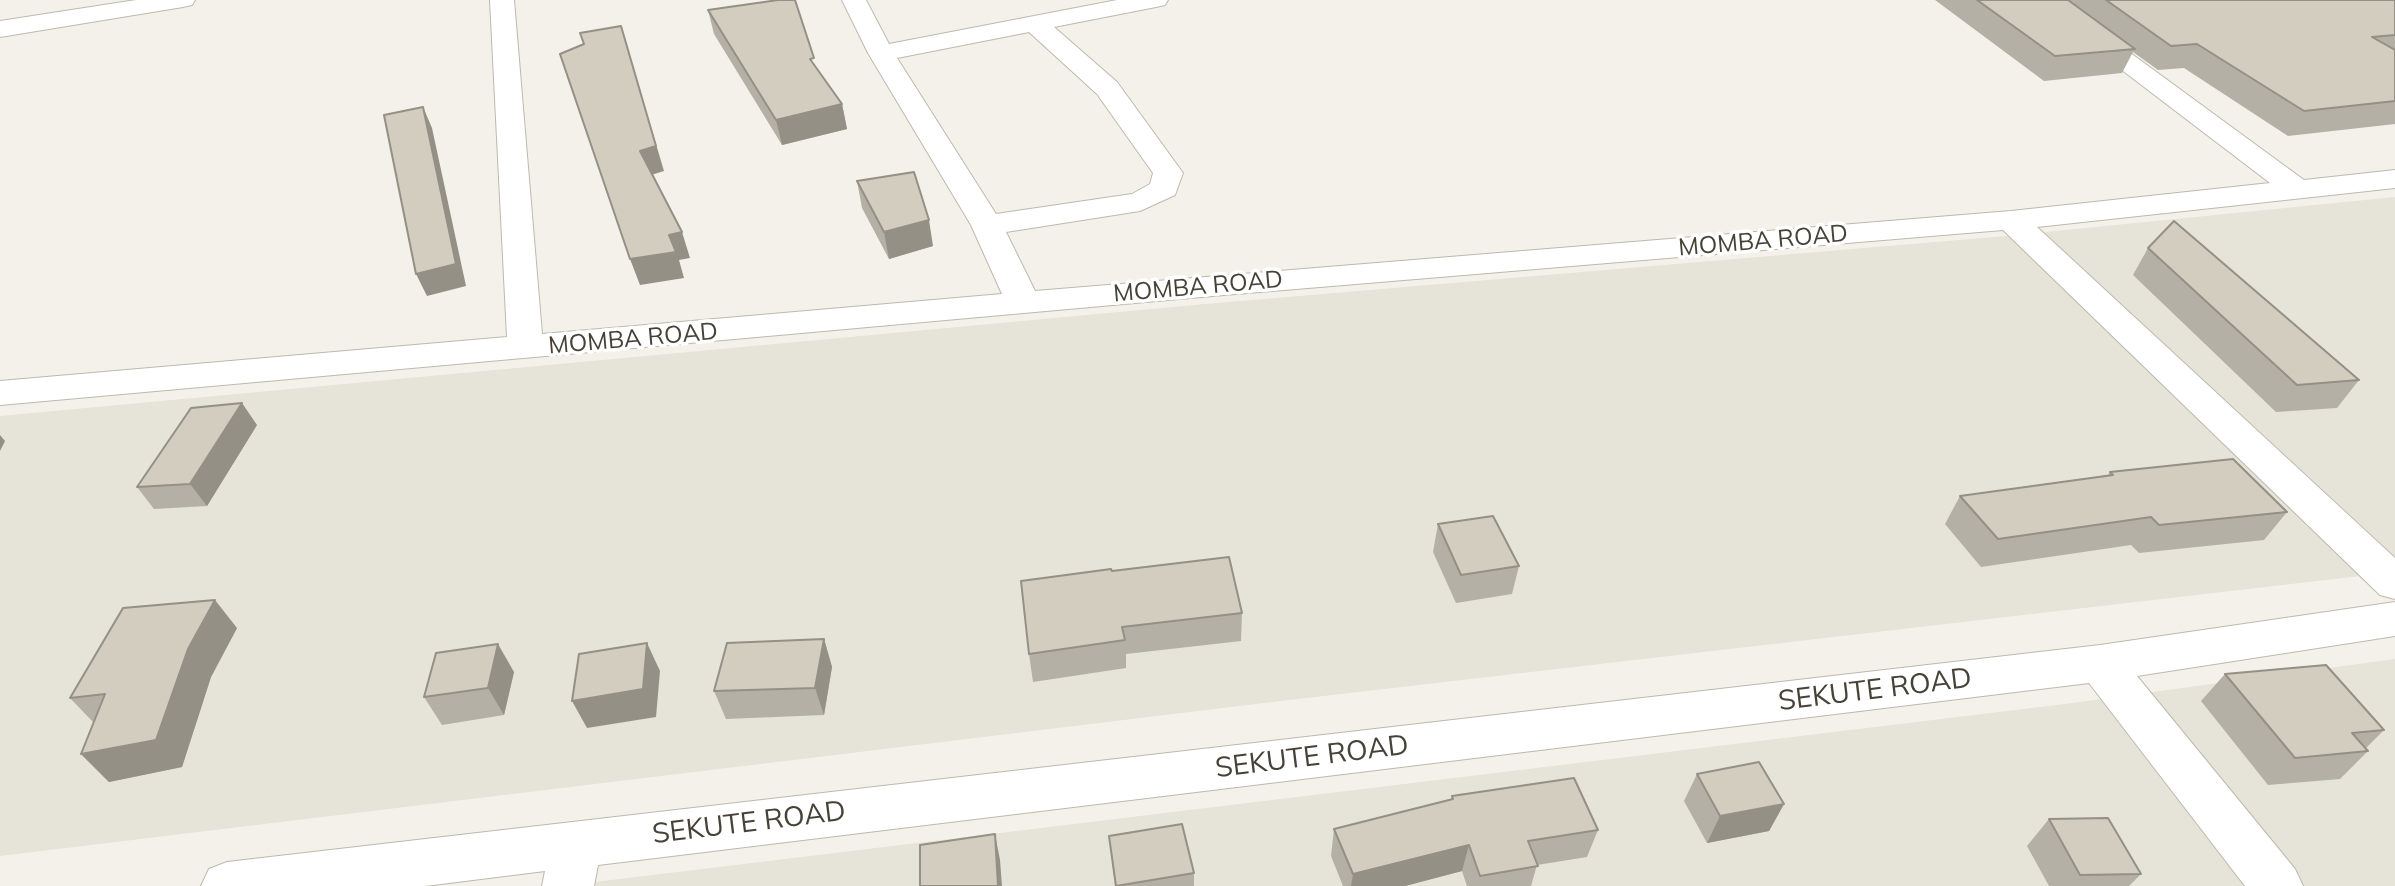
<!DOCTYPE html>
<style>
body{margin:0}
canvas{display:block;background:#f3f1e9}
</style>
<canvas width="2395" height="886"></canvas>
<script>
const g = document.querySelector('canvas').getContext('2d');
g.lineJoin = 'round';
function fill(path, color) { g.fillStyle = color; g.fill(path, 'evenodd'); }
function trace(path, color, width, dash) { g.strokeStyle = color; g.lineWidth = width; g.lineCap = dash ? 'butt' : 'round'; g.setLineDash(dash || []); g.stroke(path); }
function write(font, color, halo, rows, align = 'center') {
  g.font = font + ' Mulish,sans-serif'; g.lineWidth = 7; g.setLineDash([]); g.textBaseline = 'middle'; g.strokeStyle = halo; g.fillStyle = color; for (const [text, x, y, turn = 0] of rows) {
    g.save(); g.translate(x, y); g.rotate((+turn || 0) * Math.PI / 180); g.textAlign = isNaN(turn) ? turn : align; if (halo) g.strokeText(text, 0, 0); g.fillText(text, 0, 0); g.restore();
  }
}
const residential = new Path2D(`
 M2395 197V572L1289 700 0 856V416L1205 304 2006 236Z
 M2395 659V886H562L2065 704Z`);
const minor = new Path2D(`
 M136 0H195L192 5 183 7 0 37V21Z
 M490 0H514L542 334 1002 294 971 225 868 53 842 0H866L889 44 1117 0H1168L1165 5 1156 7 1054 27 1117 82 1183 173 1175 195 1140 211 1006 232 1035 291 2011 211 2270 183 2030 0H2058L2304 180 2395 170V188L2037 227 2395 558V599L2380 595 2003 230 1224 295 0 405V381L507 337ZM1029 32 1097 94 1153 173 1150 184 1132 194 996 214 897 58Z
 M2395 602V636L2137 676 2295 869 2303 886H2245L2089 683 598 865 594 886H542L545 871 425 886H201L209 869 227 862 2100 645Z`);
const wall = new Path2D(`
 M1935 0H2395V124L2288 136 2184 68 2158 70 2133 52 2122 73 2044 81Z
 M708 10 815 66 842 104 847 129 782 145 714 34Z
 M857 181 933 246 889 259 862 208Z
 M2148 248 2359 380 2337 408 2276 412 2133 275Z
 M257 425 207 506 154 509 137 487Z
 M2110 472 2287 512 2264 540 2139 553 2131 545 1981 567 1945 524 1960 496 2108 475Z
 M1438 524 1519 566 1512 594 1456 603 1433 552Z
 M1112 571 1242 613 1241 641 1126 654V668L1033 682 1029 654Z
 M237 628 211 677 182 767 109 782 81 754 94 723 70 698Z
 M824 639 832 667 824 715 726 719 714 691Z
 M514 672 504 715 442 725 424 697Z
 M2225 674 2384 730 2366 748 2368 751 2340 779 2268 785 2201 701Z
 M1697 774 1784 804 1769 831 1707 843 1684 801Z
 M1452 796 1598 830 1587 857 1537 865 1531 886H1467L1462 871 1405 886H1343L1331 856 1334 829 1451 799Z
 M2049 819 2141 874 2129 886H2049L2027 846Z
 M1109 836 1194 873V886H1115Z`);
const shadedWall = new Path2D(`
 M621 26 664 171 648 176 640 151Z
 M842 104 847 129 782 145 776 120Z
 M423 107 432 128 466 286 427 296 416 274Z
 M929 220 933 246 889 259 884 232Z
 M682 232 690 258 679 260 684 278 640 285 630 259 669 235Z
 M242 403 257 425 207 506 190 484Z
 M0 435 5 441 0 451Z
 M215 600 237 628 211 677 182 767 109 782 81 754 188 649Z
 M824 639 832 667 824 715 815 688Z
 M647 643 660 671 656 717 587 728 572 701Z
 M498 644 514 672 504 715 488 688Z
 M1784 804 1769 831 1707 843 1720 816Z
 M995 834 1000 860 1002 886H998Z
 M1469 845 1462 871 1405 886H1351L1353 874Z`);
const building = new Path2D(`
 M778 0H795L814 58 810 59 842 104 776 120 708 10Z
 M1977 0H2068L2135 49 2055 56Z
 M2106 0H2395V35L2372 37 2395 50V101L2304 111 2197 44 2171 46Z
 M621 26 656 146 640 151 682 232 669 235 676 252 630 259 560 54 584 44 580 33Z
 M423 107 456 264 416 274 384 115Z
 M914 172 929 220 884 232 857 181Z
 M2174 221 2359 380 2297 385 2148 248Z
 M242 403 190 484 137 487 191 408Z
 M2233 459 2287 512 2159 525 2151 517 1998 539 1960 496 2113 475 2110 472Z
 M1493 516 1519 566 1461 575 1438 524Z
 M1229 557 1242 613 1122 627 1125 640 1029 654 1021 581 1111 569 1112 571Z
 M215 600 188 649 156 740 81 754 105 694 70 698 123 608Z
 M824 639 815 688 714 691 727 643Z
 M647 643 643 689 572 701 579 654Z
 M498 644 488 688 424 697 436 653Z
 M2326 665 2384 730 2352 733 2368 751 2295 758 2225 674Z
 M1759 762 1784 804 1720 816 1697 774Z
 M1574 778 1598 830 1528 841 1538 866 1480 876 1469 845 1353 874 1334 829 1453 799 1452 796Z
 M2108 818 2141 874 2080 875 2049 819Z
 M1182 824 1194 873 1116 886 1109 836Z
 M995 834 998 886H920V845Z`);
const streetNames = [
 ["MOMBA ROAD",1763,241,-5],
 ["MOMBA ROAD",1198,287,-5],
 ["MOMBA ROAD",633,339,-5]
];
const nearStreetnames = [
 ["SEKUTE ROAD",1875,690,-7],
 ["SEKUTE ROAD",1312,757,-7],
 ["SEKUTE ROAD",749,823,-7]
];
fill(residential, '#e6e3d8');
trace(minor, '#bdb9ad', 2);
fill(minor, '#fff');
fill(wall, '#b5b0a5');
fill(shadedWall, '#949086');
fill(building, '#d3cdc0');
trace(building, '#949086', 2);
write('24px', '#464238', '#fff', streetNames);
write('28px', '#464238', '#fff', nearStreetnames);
</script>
